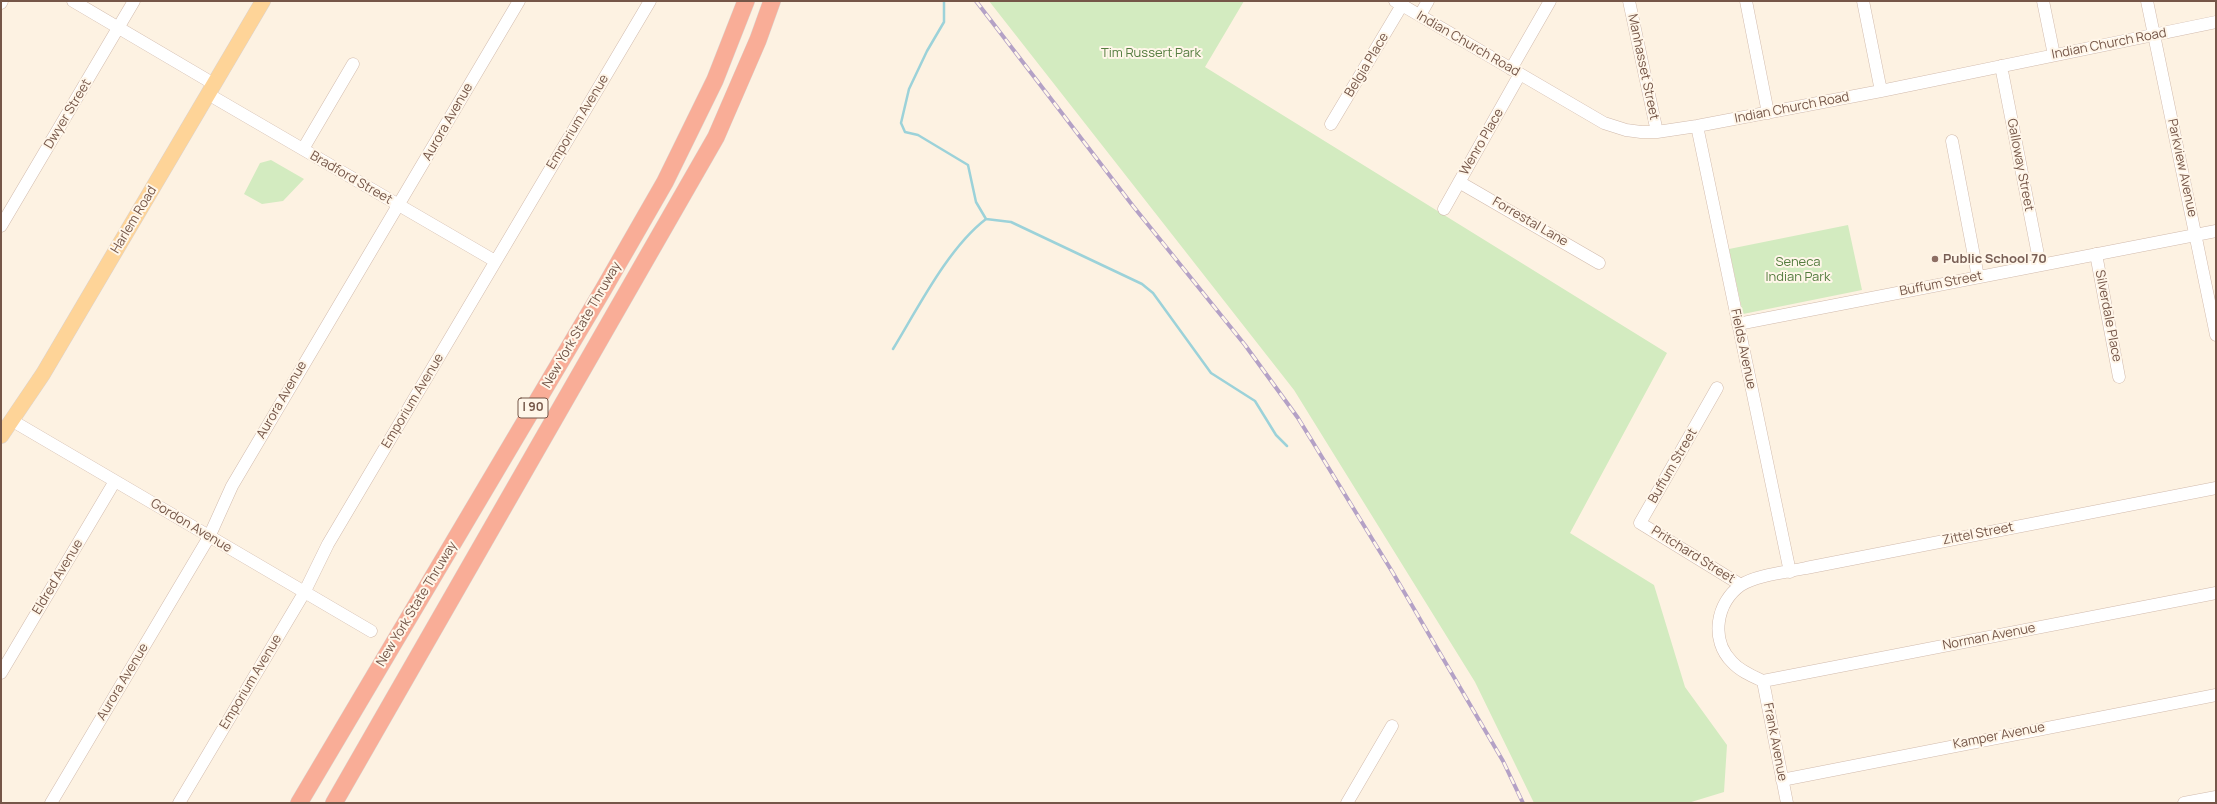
<!DOCTYPE html>
<style>
body{margin:0}
#map{position:relative;width:2217px;height:804px;overflow:hidden;background:#fdf2e2;font-family:Manrope,sans-serif}
canvas{display:block}
.frame{position:absolute;inset:0;border:2px solid #755648;pointer-events:none}
</style>
<div id="map">
<canvas width="2217" height="804"></canvas>
<div class="frame"></div>
</div>
<script>
const g = document.querySelector('canvas').getContext('2d');
g.lineJoin = 'round';
function fill(path, color) { g.fillStyle = color; g.fill(path, 'evenodd'); }
function trace(path, color, width, dash) { g.strokeStyle = color; g.lineWidth = width; g.lineCap = dash ? 'butt' : 'round'; g.setLineDash(dash || []); g.stroke(path); }
function write(font, color, halo, rows, align = 'center') {
  g.font = font + ' Manrope,sans-serif'; g.lineWidth = 4; g.setLineDash([]); g.textBaseline = 'middle'; g.strokeStyle = halo; g.fillStyle = color; for (const [text, x, y, turn = 0] of rows) {
    g.save(); g.translate(x, y); g.rotate((+turn || 0) * Math.PI / 180); g.textAlign = isNaN(turn) ? turn : align; if (halo) g.strokeText(text, 0, 0); g.fillText(text, 0, 0); g.restore();
  }
}
const green = new Path2D(`
 M989 1H1244L1205 67 1667 353 1570 533 1654 585 1685 687 1727 745 1724 792 1688 803H1534L1475 682 1294 390Z
 M271 160 304 179 283 201 262 204 244 194 260 163Z
 M1848 225 1862 290 1743 314 1729 249Z`);
const stream = new Path2D(`
 M944 1V22L927 51 909 89 901 123 905 132 918 135 968 165 976 202 986 219
 M893 349C918 308 948 248 986 219L1011 222 1142 284 1153 293 1211 373 1255 401 1276 435 1287 446`);
const minor = new Path2D(`
 M73 1 214 84
 M1395 1 1604 123 1626 130 1641 132H1657L1697 126 1881 91 2216 22
 M1629 1 1657 132
 M1746 1 1768 113
 M1863 1 1881 91
 M2043 1 2054 55
 M2147 1 2216 335
 M1 3 2 1
 M1420 15 1428 1
 M2001 66 2040 265
 M1511 69 1550 1
 M208 94 495 261
 M1331 124 1402 5
 M1697 126 1790 572
 M1952 141 1978 277
 M303 149 353 64
 M1459 182 1599 263
 M1444 209 1520 74
 M1 226 134 1
 M2096 254 2119 377
 M1738 324 2216 231
 M1717 388 1640 523 1741 585
 M11 420 371 631
 M1 673 115 481
 M1763 681C1752 676 1740 671 1732 662 1710 640 1716 603 1741 585 1756 575 1788 572 1806 568L2216 488
 M1763 681 2216 593
 M1763 681 1787 803
 M1782 780 2216 695
 M51 803 209 537 232 486 519 1
 M179 803 304 593 328 544 650 1
 M1347 803 1392 726
 M2184 803 2216 797`);
const major = new Path2D(`
 M1 436 43 374 263 1`);
const highway = new Path2D(`
 M299 803 603 290 665 182 715 80 746 1
 M334 803 716 137 758 40 772 1`);
const rail = new Path2D(`
 M976 1 1133 206 1245 345 1298 418 1393 573 1503 761 1523 803`);
const markers = [
 [1935,259,4,"#8d6e63"]
];
const shields = [
 [533,408,30]
];
const shieldNames = [
 ["I 90",533,408]
];
const streetNames = [
 ["Indian Church Road",1468,44,30],
 ["Indian Church Road",2109,44,-11],
 ["Belgia Place",1367,65,-59],
 ["Manhasset Street",1643,67,78],
 ["Indian Church Road",1792,108,-11],
 ["Dwyer Street",68,114,-59],
 ["Aurora Avenue",448,122,-60],
 ["Emporium Avenue",578,122,-59],
 ["Wenro Place",1482,142,-60],
 ["Galloway Street",2020,165,79],
 ["Parkview Avenue",2182,168,78],
 ["Bradford Street",351,178,30],
 ["Harlem Road",134,220,-59],
 ["Forrestal Lane",1530,222,30],
 ["Buffum Street",1941,284,-11],
 ["Silverdale Place",2108,316,79],
 ["New York State Thruway",582,325,-60],
 ["Fields Avenue",1743,349,78],
 ["Aurora Avenue",282,400,-60],
 ["Emporium Avenue",413,401,-59],
 ["Buffum Street",1673,466,-60],
 ["Gordon Avenue",191,526,31],
 ["Zittel Street",1978,534,-11],
 ["Pritchard Street",1693,555,32],
 ["Eldred Avenue",58,577,-59],
 ["New York State Thruway",417,604,-59],
 ["Norman Avenue",1989,637,-11],
 ["Aurora Avenue",123,682,-59],
 ["Emporium Avenue",251,682,-59],
 ["Kamper Avenue",1999,736,-11],
 ["Frank Avenue",1775,742,79]
];
const parkNames = [
 ["Tim Russert Park",1151,53],
 ["Seneca",1798,262],
 ["Indian Park",1798,277]
];
const educationNames = [
 ["Public School 70",1943,259]
];
fill(green, '#d3ebc0');
trace(stream, '#9cd2d9', 2.5);
trace(minor, '#d1baac', 13);
trace(major, '#dbd3cf', 16);
trace(highway, '#dbd3cf', 18);
trace(minor, '#fff', 12);
trace(major, '#fed498', 15);
trace(highway, '#f9ad97', 17);
trace(rail, '#b4a1c6', 4);
trace(rail, '#fff6e9', 2.5, [8]);
for (const [x, y, r, color] of markers) { const dot = new Path2D(); dot.arc(x, y, r, 0, 2 * Math.PI); g.fillStyle = color; g.fill(dot); trace(dot, '#fff6e9', 1.5); }
for (const [x, y, w] of shields) { const box = new Path2D(); box.roundRect(x - w / 2, y - 10, w, 20, 3); g.fillStyle = '#fff6e9'; g.fill(box); trace(box, '#755648', 1); }
write('bold 12px', '#755648', null, shieldNames);
write('13px', '#755648', '#fff6e9', streetNames);
write('13px', '#547c3f', '#fff6e9', parkNames);
write('bold 13px', '#785e54', '#fff6e9', educationNames, 'left');
</script>
